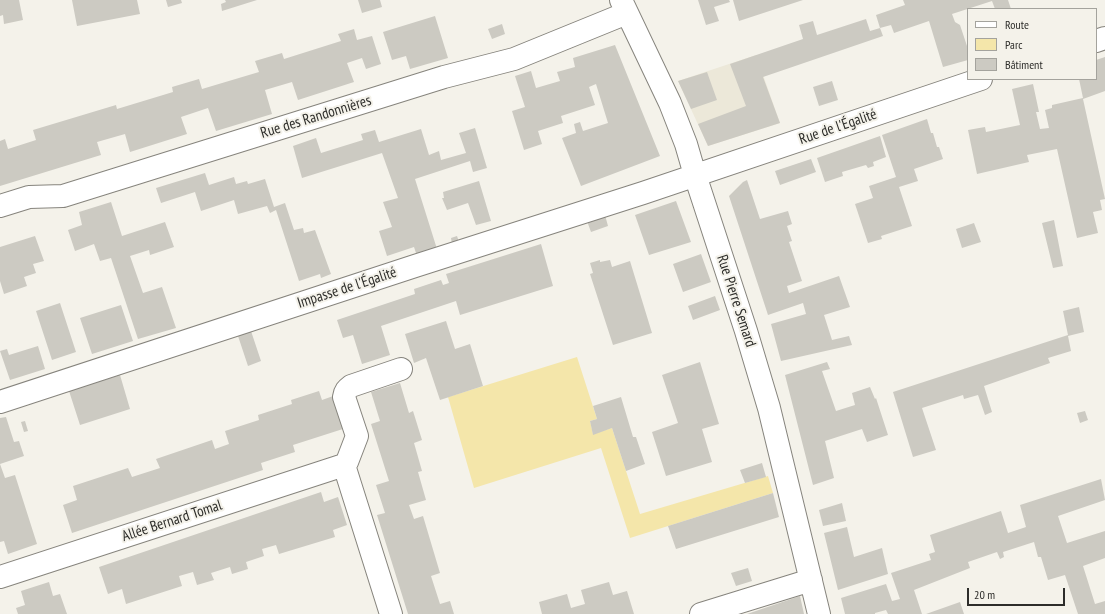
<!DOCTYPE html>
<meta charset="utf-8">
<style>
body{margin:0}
#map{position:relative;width:1105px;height:614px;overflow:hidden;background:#f4f2ea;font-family:"PT Sans Narrow",sans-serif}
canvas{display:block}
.legend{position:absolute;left:967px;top:8px;width:130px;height:72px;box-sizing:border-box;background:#f4f2ea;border:1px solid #a4a39d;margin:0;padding:5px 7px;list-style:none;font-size:12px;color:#2d2d2a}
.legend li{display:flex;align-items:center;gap:8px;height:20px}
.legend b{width:20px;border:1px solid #a4a39d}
.scale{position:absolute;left:967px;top:588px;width:98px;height:18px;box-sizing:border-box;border:2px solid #2d2d2a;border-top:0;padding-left:5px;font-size:12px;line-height:14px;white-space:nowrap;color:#2d2d2a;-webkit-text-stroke:3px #f4f2ea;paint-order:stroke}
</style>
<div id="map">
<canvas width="1105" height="614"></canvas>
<ul class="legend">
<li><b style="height:5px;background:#fff"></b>Route</li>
<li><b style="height:11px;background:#f4e6aa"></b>Parc</li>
<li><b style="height:11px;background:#cccac2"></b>Bâtiment</li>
</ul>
<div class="scale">20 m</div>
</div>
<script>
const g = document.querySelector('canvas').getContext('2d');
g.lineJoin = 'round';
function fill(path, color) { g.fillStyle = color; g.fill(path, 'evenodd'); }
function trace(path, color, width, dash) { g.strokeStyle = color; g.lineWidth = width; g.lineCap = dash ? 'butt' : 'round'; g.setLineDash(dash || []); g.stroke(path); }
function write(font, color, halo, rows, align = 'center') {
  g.font = font + ' "PT Sans Narrow",sans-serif'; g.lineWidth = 4; g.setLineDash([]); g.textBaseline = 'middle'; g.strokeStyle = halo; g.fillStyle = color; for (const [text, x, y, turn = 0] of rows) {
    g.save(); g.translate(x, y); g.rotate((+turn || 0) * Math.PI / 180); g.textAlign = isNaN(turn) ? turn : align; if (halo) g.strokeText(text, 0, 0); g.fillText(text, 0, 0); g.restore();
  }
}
const built = new Path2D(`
 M756 55 780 123 708 146 678 81Z`);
const green = new Path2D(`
 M577 357 597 419 590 421 593 434 612 428 640 514 768 476 773 493 630 538 601 448 474 488 448 397Z`);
const building = new Path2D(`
 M0 0H19L23 20 4 24 3 15 0 16Z
 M72 0H137L140 14 77 26Z
 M166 0H181L182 3 168 7Z
 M225 0H257L222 11 221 4 226 2Z
 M358 0H380L382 7 362 13Z
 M698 0H729L730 2 714 7 719 21 706 25Z
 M733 0H803L739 21Z
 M903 0H1008L1011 9H995L992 1 952 14 955 22 960 25 968 49V60L943 67 929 21 894 33 891 25 880 28 876 15 905 5Z
 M435 16 448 58 410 69 406 56 392 60 383 32Z
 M866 19 870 31 880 28 883 36 763 77 780 123 708 146 698 124 746 106 730 64 803 39 799 25 813 21 817 35Z
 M502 24 505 34 492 39 488 29Z
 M354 29 357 40 372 36 381 64 366 69 362 58 347 63 354 82 298 100 292 82 265 90 272 114 216 131 208 108 181 117 187 134 130 152 125 134 97 142 101 155 0 186V141L5 139 8 149 36 140 33 130 116 105 117 109 173 92 172 87 199 79 202 89 259 72 255 61 282 53 284 59 341 41 338 34Z
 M615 45 660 156 581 186 562 138 576 133 574 124 580 122 583 131 608 123 596 84 589 87 595 105 561 116 563 123 538 131 542 144 524 150 512 111 525 107 515 76 531 71 536 88 560 81 557 72 575 67 573 58Z
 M1105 57V91L1083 99 1105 199 1100 200 1102 210 1093 212 1098 233 1077 238 1057 149 1027 155 1029 162 977 174 968 130 985 127 986 132 1020 125 1012 89 1033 84 1039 112H1036L1040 129 1049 128 1045 110 1052 108V105L1083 98 1079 79H1096V60Z
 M707 72 717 100 691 109 678 81Z
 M832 81 838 100 819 106 813 87Z
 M927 119 931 133H933L937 147H939L943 159 914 169 918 181 899 187 912 226 881 236 882 239 868 243 855 204 873 198 869 186 896 177 882 135Z
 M475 128 487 168 473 172 470 161 415 179 437 249 417 256 414 247 387 256 379 231 392 227 383 202 398 198 382 153 302 178 293 146 316 138 321 153 363 140 361 134 375 130 379 142 421 129 429 155 439 151 441 160 466 153 459 133Z
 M880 136 886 157 873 162 874 166 868 168 866 165 842 172 843 176 825 182 817 158Z
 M811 159 816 172 780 185 775 171Z
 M205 173 209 185 234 177 236 184 247 181 248 184 265 179 274 207 285 203 294 230 303 228 304 233 315 230 331 274 321 278 320 274 299 281 276 210 270 213 267 206 238 214 234 200 201 211 195 192 161 203 156 188Z
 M747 180 760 219 788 211 792 224 787 226 792 241 789 242 802 281 787 286 789 293 839 276 850 307 824 315 832 340 849 336 852 345 781 361 771 324 806 314 803 303 768 315 729 196 743 182Z
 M479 181 491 221 476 225 468 203 447 210 442 198H444L443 192Z
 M676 201 691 242 649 255 635 215Z
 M111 202 122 236 165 222 174 247 150 255 149 250 130 256 143 293 162 287 176 328 138 339 111 258 100 261 94 244 75 251 68 230 82 225 79 212Z
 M605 215 608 226 591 232 587 221Z
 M1054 220 1063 266 1053 268 1042 223Z
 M974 223 981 242 962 248 956 229Z
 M35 236 44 261 33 264 36 273 24 277 27 286 4 294 0 281V247Z
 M457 236 459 242 452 244 451 238Z
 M541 244 553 286 460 315 456 301 381 326 390 355 362 364 353 335 343 338 337 320 415 294 414 289 441 280 443 285 449 283 446 274Z
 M701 254 711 282 683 292 673 264Z
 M600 260V262L610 260 612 267 630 261 652 333 613 345 590 274 593 273 590 263Z
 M715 296 720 310 693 320 688 306Z
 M60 303 76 352 52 360 36 311Z
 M121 305 133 341 92 354 80 318Z
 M1079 307 1084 332 1068 336 1071 351 1048 358 1050 363 984 386 992 412 985 415 978 395 964 399 963 395 922 408 936 450 913 457 893 392 1068 335 1063 311Z
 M446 321 455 349 470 344 483 386 440 400 426 358 414 363 405 334Z
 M251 331 261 361 248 366 238 336Z
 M38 346 45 369 10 380 0 351 7 349 9 355Z
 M700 362 719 424 702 429 712 462 666 476 652 432 678 423 662 375Z
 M827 362 830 369 822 371 836 411 855 405 852 393 870 387 875 399 876 398 888 435 867 442 862 429 825 441 834 478 813 485 785 375Z
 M120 375 130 409 80 425 69 391Z
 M400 383 409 413 413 411 422 440 414 443 422 471 418 472 426 500 409 505 414 519 423 516 440 573 431 576 440 604 450 601 454 614H408L377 515 385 513 376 485 389 481 371 424 380 421 371 392Z
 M319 391 322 400 336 395 346 428 293 445 295 452 261 463 263 470 72 533 63 505 77 500 73 486 128 468 132 477 160 468 156 459 212 440 215 449 229 444 225 431 259 420 258 415 292 404 291 400Z
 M621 397 633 437H636L645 464 626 471 612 428 593 435 590 421 597 419 593 406Z
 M1085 411 1088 420 1080 423 1077 413Z
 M6 417 14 442 19 441 24 456 0 464 5 478 15 475 37 544 8 554 4 541 0 542V418Z
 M25 421 28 431 24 432 21 422Z
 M762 463 766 477 745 483 740 470Z
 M1101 479 1105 500 1058 516 1067 543 1105 531V558L1083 566 1095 604 1105 601V614H1078L1065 575 1048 580 1041 557H1038L1034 542 1003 552 1004 557 1000 559 997 552 968 562 970 568 914 590 922 614H888L886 610 875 613V614H845L841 598 886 584 892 601 900 599 891 573 931 560 929 554 935 552 930 535 1001 511 1008 533 1026 527 1020 505Z
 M321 492 324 502 338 497 347 525 333 530 335 537 279 554 276 545 262 549 264 556 246 562 248 569 232 574 230 567 211 573 214 580 197 585 193 572 179 576 182 586 126 604 122 589 108 594 99 567Z
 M773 493 779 517 676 549 668 526Z
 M842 503 846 521 823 526 819 510Z
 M847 527 854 557 882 548 888 574 838 590 824 533Z
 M748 568 752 581 736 586 731 573Z
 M49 582 53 596 60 594 67 614H18L16 608 25 605 21 591Z
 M609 582 613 595 627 591 634 614H542L539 602 567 594 571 608 585 604 581 590Z
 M800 596 804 614H747Z
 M960 602 964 614H926Z`);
const street = new Path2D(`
 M621 0 670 103 686 144 695 175 746 331 769 408 819 614
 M1096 41 1105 38
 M0 206 29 197 63 196 444 77 514 59 627 13
 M0 402 415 266 643 193 981 79
 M344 465 347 462 357 436 344 397C345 391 347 389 351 386L401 369
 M0 577 344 465 391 614
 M701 614 811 580`);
const streetNames = [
 ["Rue des Randonnières",316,117,-17],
 ["Rue de l'Égalité",838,127,-19],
 ["Impasse de l'Égalité",347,288,-18],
 ["Rue Pierre Semard",736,301,72],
 ["Allée Bernard Tomal",172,521,-18]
];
fill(built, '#ece8d9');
fill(green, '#f4e6aa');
fill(building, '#cccac2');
trace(street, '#86847d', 24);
trace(street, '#fff', 22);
write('15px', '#2d2d2a', '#f4f2ea', streetNames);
</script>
